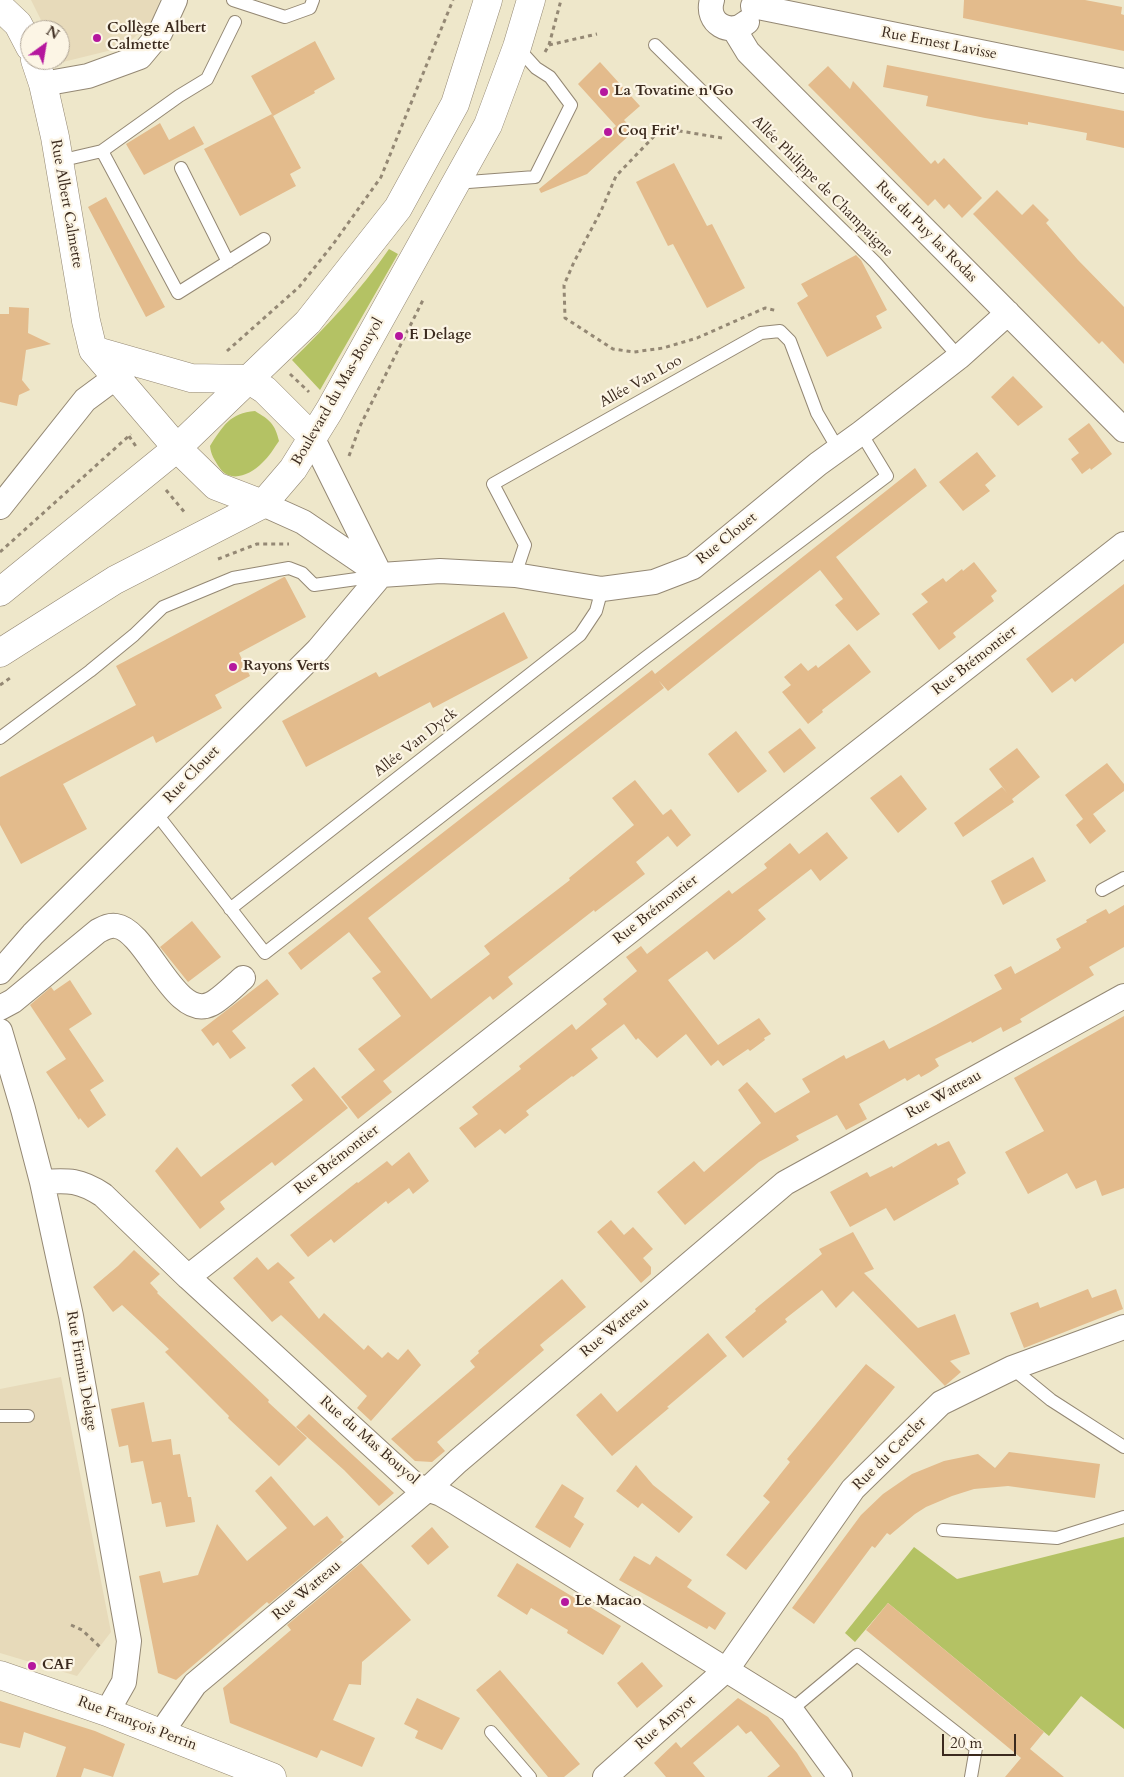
<!DOCTYPE html>
<meta charset="utf-8">
<style>
body{margin:0}
#map{position:relative;width:1124px;height:1777px;overflow:hidden;background:#eee7ca;font-family:Cardo,serif}
canvas{display:block}
.north{position:absolute;left:20px;top:20px;width:50px;height:50px;box-sizing:border-box;background:#fcf5e5;border:1px solid #afa495;border-radius:50%;rotate:32deg;font-size:14px;font-weight:700;line-height:20px;text-align:center;color:#3b2a1e}
.north::after{content:'';display:block;margin:auto;width:18px;height:22px;background:#b5179e;clip-path:polygon(50% 0,100% 100%,50% 72%,0 100%)}
.scale{position:absolute;left:942px;top:1734px;width:74px;height:22px;box-sizing:border-box;border:2px solid #3b2a1e;border-top:0;padding-left:6px;font-size:15px;line-height:18px;white-space:nowrap;color:#3b2a1e;-webkit-text-stroke:4px #fcf5e5;paint-order:stroke}
</style>
<div id="map">
<canvas width="1124" height="1777"></canvas>
<div class="north">N</div>
<div class="scale">20 m</div>
</div>
<script>
const g = document.querySelector('canvas').getContext('2d');
g.lineJoin = 'round';
function fill(path, color) { g.fillStyle = color; g.fill(path, 'evenodd'); }
function trace(path, color, width, dash) { g.strokeStyle = color; g.lineWidth = width; g.lineCap = dash ? 'butt' : 'round'; g.setLineDash(dash || []); g.stroke(path); }
function write(font, color, halo, rows, align = 'center') {
  g.font = font + ' Cardo,serif'; g.lineWidth = 4.5; g.setLineDash([]); g.textBaseline = 'middle'; g.strokeStyle = halo; g.fillStyle = color; for (const [text, x, y, turn = 0] of rows) {
    g.save(); g.translate(x, y); g.rotate((+turn || 0) * Math.PI / 180); g.textAlign = isNaN(turn) ? turn : align; if (halo) g.strokeText(text, 0, 0); g.fillText(text, 0, 0); g.restore();
  }
}
const built = new Path2D(`
 M31 0H160L152 21 124 47 63 62 60 56V30H46Z
 M61 1377 111 1632 77 1676 0 1653V1389Z`);
const green = new Path2D(`
 M389 249 398 254 320 390 292 360C328 325 360 291 389 249Z
 M255 411C270 420 275 424 279 441 274 448 269 457 262 463 250 475 230 484 219 467 214 459 211 455 210 446 223 426 230 413 255 411Z
 M1124 1537V1729L1081 1696 1049 1736 888 1603 855 1642 845 1633 914 1547 957 1579Z`);
const building = new Path2D(`
 M964 0H1085L1122 7 1121 14 1124 15V51L963 18Z
 M315 41 335 79 314 91 315 93 273 116 251 76Z
 M600 62 640 106 624 120 634 131 587 174 541 193 539 189 616 126 578 84Z
 M887 65 1124 111V148L1086 140 1087 133 1028 122V125L985 118 926 106 928 96 883 87Z
 M828 66 850 89 853 81 931 164 935 160 938 164 944 158 982 198 962 218 949 204 944 209 935 199 928 206 808 85Z
 M272 114 301 168 290 174 296 186 240 216 204 149Z
 M160 123 169 140 194 126 204 144 144 175 126 144Z
 M674 163 707 226 712 224 745 288 707 308 673 244 668 246 636 182Z
 M997 190 1022 215 1033 204 1049 220 1046 223 1078 260 1124 307V364L1102 341 1099 344 973 214Z
 M106 197 165 307 146 317 88 207Z
 M856 255 861 260 887 310 876 316 882 328 827 357 797 303 808 296 801 284Z
 M9 307 29 308 28 333 51 344 26 350 22 380 30 390 19 395 17 406 0 402V314H9Z
 M1013 376 1043 407 1018 426 991 397Z
 M1089 423 1112 454 1091 470 1090 468 1082 474 1071 459 1079 453 1068 439Z
 M977 452 996 476 985 485 990 491 963 511 939 482Z
 M915 468 927 486 836 557 880 614 857 631 835 605 843 599 820 570 668 691 659 681 664 688 368 918 431 999 490 954 484 946 570 880 569 878 634 825 612 798 635 780 663 815 671 809 691 835 677 847 668 836 636 862 645 874 595 912 594 910 508 977 513 984 493 1000 490 996 383 1081 392 1092 358 1119 341 1097 375 1070 358 1049 401 1016 372 978 381 972 349 932 301 970 288 953 652 670 655 674Z
 M974 562 997 591 991 596 994 601 953 633 956 637 939 650 912 614 928 602 921 594 943 578 946 582 962 569 963 571Z
 M284 577H285L306 617 239 653 250 676 215 695 222 708 156 743 153 736 63 784 87 829 21 864 0 825V777L136 705 116 666Z
 M1124 584V643L1075 682 1072 678 1052 693 1026 659Z
 M504 612 528 658 433 708 430 702 306 767 282 721 376 672 379 677Z
 M849 644 871 672 822 710 823 712 808 724 782 692 791 685 784 677 801 663 808 671 816 665 818 668Z
 M800 728 816 748 784 773 768 752Z
 M736 731 767 771 738 793 708 754Z
 M1017 748 1040 777 1012 799 1014 802 963 837 954 823 1002 787 1007 793 989 769Z
 M1107 763 1124 784V791L1093 814 1106 831 1090 844 1076 825 1083 819 1065 795Z
 M901 775 927 809 898 833 870 798Z
 M827 832 848 858 820 881 811 869 758 910 766 919 740 940 714 960 707 951 668 980 718 1045 759 1018 771 1034 764 1038 765 1040 750 1051 748 1049 723 1066 718 1060 711 1066 686 1034 657 1058 638 1038 636 1040 624 1024 591 1049 598 1058 573 1077 572 1076 526 1111 529 1115 505 1134 500 1129 475 1148 459 1128 478 1114 472 1107 521 1069 519 1066 572 1024 576 1030 607 1004 603 999 637 971 626 957 641 946 647 954 729 890 732 894 767 868 764 864 790 843 799 854Z
 M1033 857 1046 881 1003 905 991 881Z
 M1124 905V947L1089 967 1094 975 1020 1019 1022 1022 1003 1032 1001 1027 972 1043 971 1041 935 1059 939 1066 930 1072 921 1077 919 1074 907 1081 905 1078 859 1104 867 1119 846 1130 837 1115 796 1136 799 1140 759 1162 685 1225 657 1192 694 1161 704 1172 761 1123 738 1090 747 1082 775 1113 810 1092 802 1079 844 1055 846 1059 884 1040 889 1049 936 1025 1002 989 994 975 1011 966 1015 974 1059 950V949L1061 948 1056 939 1087 922 1086 920 1106 909 1109 914Z
 M192 921 221 957 188 982 160 947Z
 M267 979 279 994 232 1031 246 1048 230 1059 218 1042 213 1046 201 1030Z
 M70 980 92 1014 69 1029 104 1081 90 1090 106 1115 88 1128 80 1118 79 1120 46 1072 66 1059 30 1005 51 987 54 991Z
 M1124 1016V1188L1102 1196 1096 1180 1076 1189 1067 1173 1028 1194 1005 1152 1044 1131 1014 1078Z
 M314 1067 348 1108 275 1166 272 1162 220 1202 225 1209 200 1229 155 1171 177 1147 201 1177 303 1100 291 1085Z
 M949 1141 966 1173 957 1179 959 1184 894 1221 886 1208 850 1227 830 1192 867 1172 870 1177 892 1166 893 1168 936 1143 938 1146Z
 M409 1152 429 1181 413 1194 409 1188 388 1204 386 1201 334 1243 331 1239 308 1257 290 1235 357 1182 358 1183 387 1161 392 1166Z
 M611 1220 624 1235 633 1227 653 1249 643 1258 651 1267V1274L641 1283 597 1232Z
 M853 1232 874 1269 864 1273 918 1328 955 1314 970 1354 950 1361 961 1372 946 1385 945 1386 853 1291 836 1308 822 1290 785 1319 787 1322 743 1358 725 1337 756 1311 755 1309 822 1254 819 1249Z
 M134 1250 160 1274 150 1283 158 1292 157 1293 269 1400 268 1402 307 1438 279 1466 228 1418 229 1416 165 1352 169 1349 122 1305 113 1312 93 1287 118 1266Z
 M257 1257 268 1270 278 1262 295 1278 289 1282 319 1319 324 1313 364 1350 368 1345 382 1358 388 1352 398 1360 408 1349 421 1365 371 1421 357 1408 367 1396 281 1315 272 1322 233 1278Z
 M562 1279 586 1307 540 1345 544 1350 437 1442 445 1451 432 1462 415 1461 391 1439 475 1367 470 1361 479 1353 478 1351Z
 M1088 1289 1092 1298 1116 1289 1123 1309 1024 1348 1010 1313 1038 1302 1040 1308Z
 M708 1333 727 1356 667 1407 669 1408 612 1456 576 1415 601 1393 617 1412Z
 M866 1364 895 1387 746 1570 726 1555 770 1502 763 1496 790 1462 787 1459Z
 M144 1402 152 1442 171 1439 173 1455 180 1454 188 1497H191L195 1522 166 1527 161 1502 152 1504 143 1461 131 1463 128 1445 119 1447 111 1409Z
 M309 1414 342 1445 394 1493 379 1506 344 1470 296 1427Z
 M1009 1452 1100 1464 1095 1498 1008 1486 974 1489 952 1496 926 1507 915 1514 890 1535 887 1533 875 1548 872 1546 814 1624 792 1608 861 1515 883 1494 912 1474 944 1461 978 1454 995 1468Z
 M636 1465 653 1485 693 1517 679 1533 642 1503 638 1508 616 1491Z
 M271 1476 314 1526 327 1516 344 1537 340 1540 343 1542 269 1604 267 1602 176 1680 158 1673 139 1576 160 1571 163 1583 198 1575 217 1524 247 1561 287 1528 255 1491Z
 M562 1484 584 1498 574 1517 584 1524 570 1548 535 1527Z
 M432 1527 449 1547 428 1565 411 1546Z
 M634 1556 650 1565 656 1556 692 1580 687 1587 726 1613 715 1630 709 1626 707 1629 619 1580Z
 M361 1563 411 1620 362 1662 361 1685 349 1684 333 1720 375 1738 362 1767 321 1750 317 1758 230 1723 223 1688 291 1630 287 1625Z
 M517 1563 621 1626 603 1655 567 1633 568 1630 531 1608 527 1615 497 1596Z
 M888 1603 1044 1732 1030 1749 1064 1777H1005L1021 1758 866 1630Z
 M642 1662 663 1686 637 1708 617 1683Z
 M500 1670 580 1764 564 1777H548L476 1690Z
 M417 1698 460 1718 442 1750 415 1738 418 1731 404 1724Z
 M738 1698 768 1717 797 1753 812 1777H767L780 1766 751 1731 746 1734 738 1725 693 1763 705 1777H666L654 1763 676 1742 681 1748Z
 M0 1701 95 1731 125 1744 113 1777 84 1768 81 1777H56L66 1747 24 1732 20 1748 0 1743Z`);
const path = new Path2D(`
 M549 45 597 34
 M545 52 549 45 561 0
 M722 138 662 128 616 176 601 211 574 262 564 285 565 318 613 349 634 352 663 348 697 338 765 308 778 311
 M227 351 299 287 334 243 381 177 453 0
 M290 374 309 392
 M129 436 137 448
 M349 456 360 426 423 300
 M166 490 186 514
 M0 552 131 434
 M218 559 257 544H289
 M0 685 10 678
 M71 1625 82 1630 100 1647`);
const service = new Path2D(`
 M233 0 285 17 310 8 313 0
 M655 45 875 262 959 357
 M102 151 179 96 207 79 235 22
 M59 161 102 151 178 293 264 239
 M181 168 228 262
 M455 183 535 177 571 105 550 77 536 68 517 47
 M515 575 525 545 493 484 761 333 780 331 790 341 817 413 838 449
 M0 738 90 671 134 635 163 607 233 578 289 568 302 573 314 585 378 576
 M156 813 265 953 645 658 887 476 861 433
 M1102 890 1124 878
 M230 909 580 635 596 611 602 589
 M1012 1368 1051 1400 1124 1447
 M0 1416H28
 M943 1530 1057 1538 1124 1517
 M791 1710 857 1655 976 1748 971 1777
 M491 1732 530 1777`);
const minor = new Path2D(`
 M712 0C705 23 730 37 747 22
 M753 6 1124 81
 M734 29 748 52 1124 430
 M43 84 88 76 140 57 160 33 175 0
 M312 437 380 574
 M263 504 303 522 381 575 440 571 515 575 602 589 654 582 693 567 818 464 861 433 959 357 1008 313
 M0 507 85 400 116 377
 M0 972 33 934 318 650 381 575
 M0 1008 13 1001 98 931C104 928 109 925 116 926 147 930 175 1022 211 1004 220 1000 235 985 243 978
 M0 1031 23 1109 42 1182 71 1316 129 1641 124 1682 107 1712
 M42 1182C69 1180 80 1180 103 1195L188 1277 415 1485 441 1494 455 1502 791 1710 840 1777
 M188 1277 1124 544
 M161 1733 195 1684 428 1489 458 1461 785 1183 1124 996
 M605 1777 727 1669 853 1489 941 1403 1012 1368 1124 1327`);
const tertiary = new Path2D(`
 M0 7 18 24 30 47
 M35 60 43 84 55 137 86 321 93 350 177 448
 M93 350 191 378 248 379`);
const secondary = new Path2D(`
 M0 1675 107 1712 272 1777`);
const primary = new Path2D(`
 M248 379 265 390 312 437
 M177 448 216 486 263 504
 M0 592 177 448 308 322 398 208 455 104 488 0
 M0 653 115 580 263 504 293 469 329 411 488 125 517 47 531 0`);
const markers = [
 [97,38,5,"#b5179e"],
 [604,92,5,"#b5179e"],
 [608,132,5,"#b5179e"],
 [399,336,5,"#b5179e"],
 [233,667,5,"#b5179e"],
 [565,1602,5,"#b5179e"],
 [32,1666,5,"#b5179e"]
];
const poiNames = [
 ["Collège Albert",107,29],
 ["Calmette",107,46],
 ["La Tovatine n'Go",614,92],
 ["Coq Frit'",618,132],
 ["F. Delage",409,336],
 ["Rayons Verts",243,667],
 ["Le Macao",575,1602],
 ["CAF",42,1666]
];
const streetNames = [
 ["Rue Ernest Lavisse",939,44,11],
 ["Allée Philippe de Champaigne",822,187,45],
 ["Rue Albert Calmette",66,204,80],
 ["Rue du Puy las Rodas",926,232,45],
 ["Allée Van Loo",641,382,-29],
 ["Boulevard du Mas-Bouyol",338,392,-60],
 ["Rue Clouet",727,539,-39],
 ["Rue Brémontier",975,661,-38],
 ["Allée Van Dyck",416,743,-38],
 ["Rue Clouet",192,775,-46],
 ["Rue Brémontier",656,910,-38],
 ["Rue Watteau",944,1095,-29],
 ["Rue Brémontier",337,1160,-38],
 ["Rue Watteau",615,1328,-40],
 ["Rue Firmin Delage",81,1371,80],
 ["Rue du Mas Bouyol",369,1441,41],
 ["Rue du Cercler",890,1454,-45],
 ["Rue Watteau",307,1591,-40],
 ["Rue Amyot",666,1723,-41],
 ["Rue François Perrin",137,1724,21]
];
fill(built, '#e7daba');
fill(green, '#b4c264');
fill(building, '#e3bb8c');
trace(service, '#948874', 14);
trace(minor, '#948874', 26);
trace(tertiary, '#948874', 29);
trace(secondary, '#948874', 29);
trace(primary, '#948874', 29);
trace(path, '#948874', 3, [4, 4]);
trace(service, '#fff', 12);
trace(minor, '#fff', 24);
trace(tertiary, '#fff', 28);
trace(secondary, '#fff', 28);
trace(primary, '#fff', 28);
for (const [x, y, r, color] of markers) { const dot = new Path2D(); dot.arc(x, y, r, 0, 2 * Math.PI); g.fillStyle = color; g.fill(dot); trace(dot, '#fcf5e5', 2); }
write('bold 15px', '#3b2a1e', '#fcf5e5', poiNames, 'left');
write('15px', '#3b2a1e', '#fcf5e5', streetNames);
</script>
